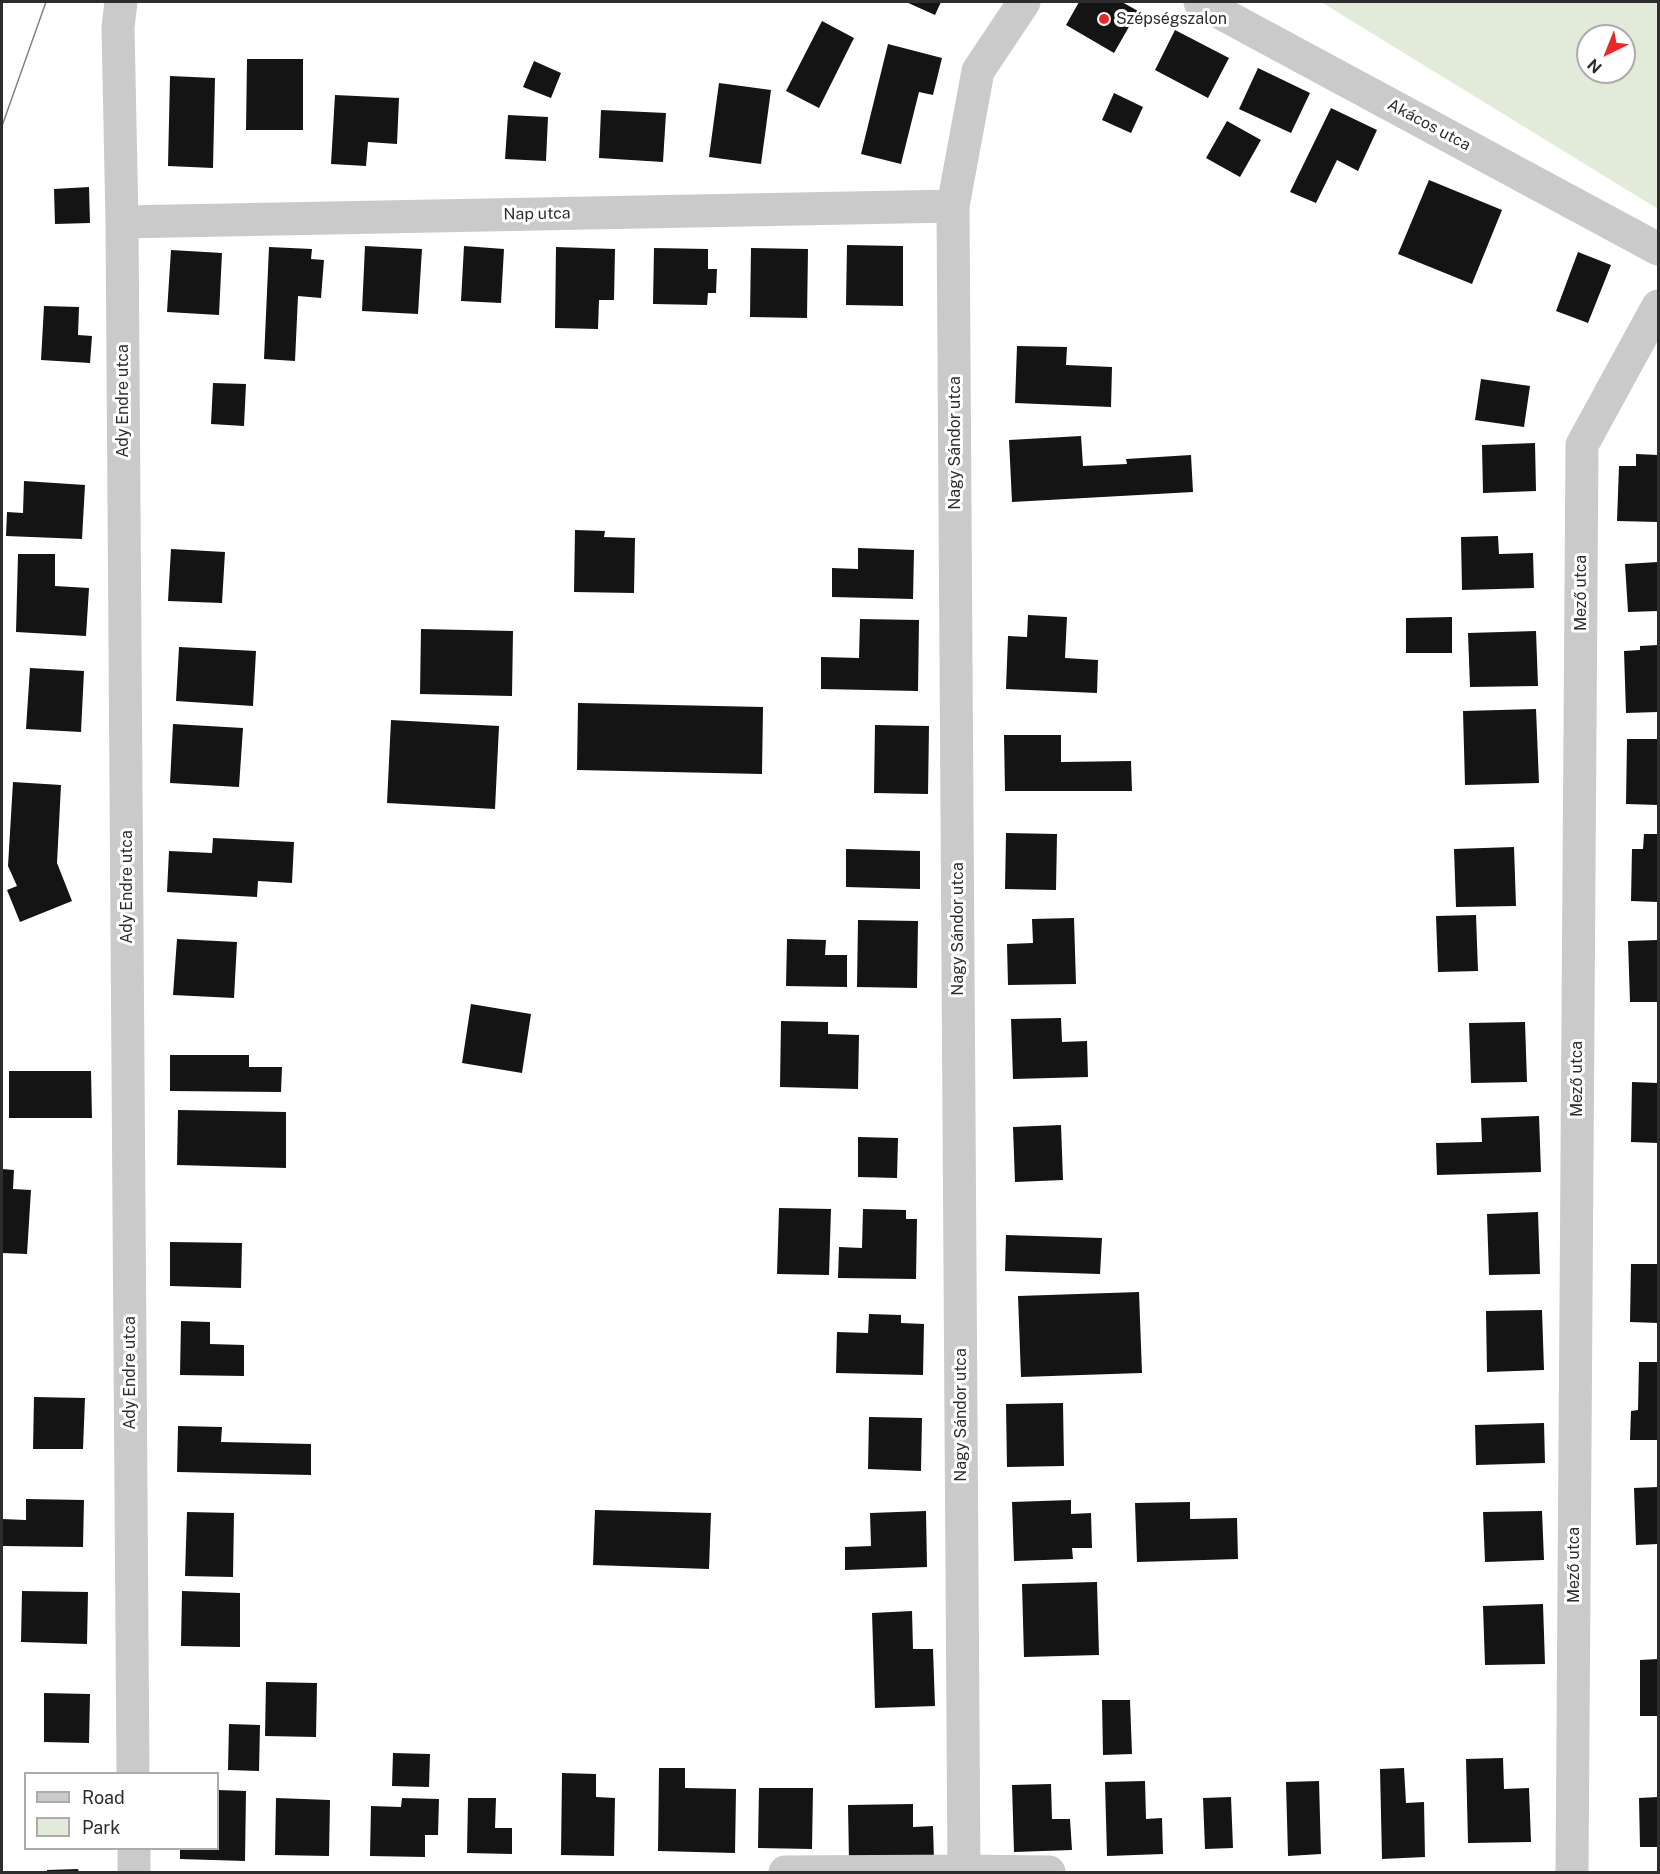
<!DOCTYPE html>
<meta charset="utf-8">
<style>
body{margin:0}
#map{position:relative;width:1660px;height:1874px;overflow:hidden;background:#fff;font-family:"Public Sans",sans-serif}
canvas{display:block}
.frame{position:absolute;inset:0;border:3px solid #2d2d2d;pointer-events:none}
.legend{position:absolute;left:24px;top:1772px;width:195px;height:78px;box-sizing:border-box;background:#fff;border:2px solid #ababab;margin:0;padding:8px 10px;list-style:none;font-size:18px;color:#2d2d2d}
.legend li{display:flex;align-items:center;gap:12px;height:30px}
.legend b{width:30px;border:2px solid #ababab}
.north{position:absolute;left:1576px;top:24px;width:60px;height:60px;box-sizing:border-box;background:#fff;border:2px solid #ababab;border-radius:50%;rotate:223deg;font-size:16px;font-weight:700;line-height:24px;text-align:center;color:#2d2d2d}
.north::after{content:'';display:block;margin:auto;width:21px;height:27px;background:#ec2728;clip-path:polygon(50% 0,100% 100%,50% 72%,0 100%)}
</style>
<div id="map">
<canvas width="1660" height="1874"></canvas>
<div class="frame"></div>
<ul class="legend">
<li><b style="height:8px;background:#cacaca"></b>Road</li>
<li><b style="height:16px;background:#e2ebd9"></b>Park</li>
</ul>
<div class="north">N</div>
</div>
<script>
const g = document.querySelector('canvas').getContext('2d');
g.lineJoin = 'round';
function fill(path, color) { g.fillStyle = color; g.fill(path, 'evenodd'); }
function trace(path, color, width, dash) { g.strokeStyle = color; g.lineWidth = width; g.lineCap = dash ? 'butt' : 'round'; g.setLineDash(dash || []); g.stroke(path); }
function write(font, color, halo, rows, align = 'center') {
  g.font = font + ' "Public Sans",sans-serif'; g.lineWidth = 6; g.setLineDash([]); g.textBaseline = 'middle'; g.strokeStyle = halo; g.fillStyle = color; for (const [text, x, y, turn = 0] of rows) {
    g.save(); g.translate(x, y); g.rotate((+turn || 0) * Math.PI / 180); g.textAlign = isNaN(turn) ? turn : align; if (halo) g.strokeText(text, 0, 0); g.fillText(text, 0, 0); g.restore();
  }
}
const green = new Path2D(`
 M1321 2H1658V209ZM1588 36H1624V72H1588Z`);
const building = new Path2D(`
 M906 2H941L935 15Z
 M1079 2H1122L1138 11 1114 53 1066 25Z
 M822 21 854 38 819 108 786 91Z
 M1175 30 1229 58 1208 98 1155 70Z
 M888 44 942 58 933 95 919 92 901 164 861 154Z
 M247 59H303V130H246Z
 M534 61 561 73 551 98 523 87Z
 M1258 68 1310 93 1291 133 1239 109Z
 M170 76 215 78 213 168 168 166Z
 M719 83 771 90 761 164 709 157Z
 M1114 93 1143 107 1131 133 1102 120Z
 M335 95 399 98 397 144 368 142 366 166 331 164Z
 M1331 108 1377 130 1358 171 1337 160 1316 203 1290 192Z
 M601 110 666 113 663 162 599 158Z
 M508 115 548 117 546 161 505 159Z
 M1227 121 1261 140 1240 177 1206 158Z
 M1429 180 1502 210 1472 284 1398 254Z
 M89 187 90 223 55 224 54 189Z
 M847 245 903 246V306L846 305Z
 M365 246 422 249 418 314 362 311Z
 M464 246 504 249 501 303 461 301Z
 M269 247 312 249 311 259 324 260 321 298 298 296 295 361 264 359Z
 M556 247 615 249 614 300H599L598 329 555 328Z
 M654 248 708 249V269H717L716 293H708L707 305 653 304Z
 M751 248 808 249 807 318 750 317Z
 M171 250 222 253 219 315 167 312Z
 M1578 252 1611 265 1588 323 1556 311Z
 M44 306 79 307 78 335 92 336 90 363 41 360Z
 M1017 346 1067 347 1066 365 1112 367 1111 407 1015 403Z
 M1481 379 1530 386 1524 427 1475 420Z
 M213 383 246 384 244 426 211 424Z
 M1081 436 1083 466 1127 464 1126 459 1191 455 1193 492 1012 502 1009 440Z
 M1535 443 1536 491 1483 493 1482 445Z
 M1636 454 1658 455V522L1617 521 1619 466H1636Z
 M24 481 85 485 82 539 6 536 7 512 23 513Z
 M575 530 605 531 604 537 635 538 634 593 574 592Z
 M1498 536 1499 554 1533 553 1534 588 1462 590 1461 537Z
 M858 548 914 550 913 599 832 597V568L858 569Z
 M171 549 225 552 222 603 168 601Z
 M18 554H55V586L89 588 86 636 16 632Z
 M1658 562V611L1628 612 1625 564Z
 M1028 615 1067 617 1065 658 1098 660 1097 693 1006 689 1008 636 1027 637Z
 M1452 617V653H1406V618Z
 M860 619 919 620 918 691 821 689V657L859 658Z
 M421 629 513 631 512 696 420 694Z
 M1536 631 1538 686 1470 687 1468 633Z
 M1658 645V712L1626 713 1624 651 1640 650V646Z
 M179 647 256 651 253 706 176 701Z
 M30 668 84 671 81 732 26 729Z
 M578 703 763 707 762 774 577 770Z
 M1536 709 1539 783 1465 785 1463 711Z
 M391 720 499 726 495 809 387 803Z
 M173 724 243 728 239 787 170 783Z
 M875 725 929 726 928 794 874 793Z
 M1004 735H1061V762L1131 761 1132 791H1005Z
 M1627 739H1658V805L1626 804Z
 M13 782 61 785 57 863 72 901 20 922 7 890 17 886 8 866Z
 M1006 833 1057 834 1056 890 1005 889Z
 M1644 834H1658V902L1631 901 1632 849H1643Z
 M213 838 294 842 292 883 258 881 257 897 167 892 169 851 212 853Z
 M1514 847 1516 906 1456 907 1454 849Z
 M846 849 920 851V889L846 887Z
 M1476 915 1478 971 1438 972 1436 916Z
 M1074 918 1076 984 1008 985 1007 944 1033 943 1032 919Z
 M858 920 918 921 917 988 857 987Z
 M177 939 237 942 234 998 173 995Z
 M787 939 826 940 825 955H847V987L786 986Z
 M1658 940V1002H1630L1628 941Z
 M471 1004 531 1014 522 1073 462 1063Z
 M1061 1018 1062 1042 1087 1041 1088 1077 1013 1079 1011 1019Z
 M781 1021 828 1022V1034L859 1035 858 1089 780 1087Z
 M1525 1022 1527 1082 1471 1083 1469 1023Z
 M170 1055H249V1067H282L281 1092 170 1091Z
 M9 1071H91L92 1118H9Z
 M1632 1082 1658 1083V1143L1631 1142Z
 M178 1110 286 1112V1168L177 1165Z
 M1539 1116 1541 1172 1437 1175 1436 1143 1482 1142 1481 1118Z
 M1061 1125 1063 1180 1015 1182 1013 1127Z
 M858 1137 898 1138 897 1178 858 1177Z
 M2 1169 14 1170 13 1189 31 1190 27 1254 2 1253Z
 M779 1208 831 1209 829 1275 777 1274Z
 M863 1209 906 1210V1219H917L916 1279 838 1278 839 1247 862 1248Z
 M1538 1212 1540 1274 1489 1275 1487 1214Z
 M1006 1235 1102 1238 1100 1274 1005 1271Z
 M170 1242 242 1243 241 1288 170 1286Z
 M1631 1264H1658V1323L1630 1322Z
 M1139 1292 1142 1373 1021 1377 1018 1296Z
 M1542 1310 1544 1370 1487 1372 1486 1311Z
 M869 1314 901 1315V1323L924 1324 923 1375 836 1373 837 1332 868 1333Z
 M181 1321 210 1322V1344L244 1345V1376L180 1375Z
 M1639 1362H1658V1440H1630L1631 1411 1638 1410Z
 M34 1397 85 1398 83 1449H33Z
 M1063 1403 1064 1466 1007 1467 1006 1404Z
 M869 1417 922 1418 921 1471 868 1469Z
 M1544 1423 1545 1463 1476 1465 1475 1425Z
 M178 1426 222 1427 221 1442 311 1444V1475L177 1472Z
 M1658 1487V1544L1636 1545 1634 1488Z
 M26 1499 84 1500 83 1547 2 1546V1519L26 1520Z
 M1071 1500V1514L1091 1513 1092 1548H1072L1073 1559 1014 1561 1012 1502Z
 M1190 1502V1519L1237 1518 1238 1559 1137 1562 1135 1503Z
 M595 1510 711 1513 709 1569 593 1565Z
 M926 1511 927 1567 845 1570V1547L871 1546 870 1513Z
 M1542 1511 1544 1560 1485 1562 1483 1512Z
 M187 1512 234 1513 233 1577 185 1576Z
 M1097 1582 1099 1655 1024 1657 1022 1584Z
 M22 1591 88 1592 87 1644 21 1642Z
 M182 1591 240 1593V1647L181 1646Z
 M1543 1604 1545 1664 1485 1665 1483 1606Z
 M912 1611 913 1649H933L935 1706 875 1708 872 1613Z
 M1658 1659V1716H1640V1660Z
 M266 1682 317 1683 316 1737 265 1736Z
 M44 1693 90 1694 89 1743 44 1742Z
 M1102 1700H1130L1132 1754 1103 1755Z
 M229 1724 260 1725 259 1771 228 1770Z
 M393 1753 430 1754 429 1787 392 1786Z
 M1503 1758 1504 1789 1529 1788 1531 1842 1468 1843 1466 1759Z
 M659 1768H685V1788L736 1789 735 1853 658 1851Z
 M1404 1768 1406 1803 1424 1802 1425 1857 1382 1859 1380 1769Z
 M562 1773 596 1774V1797L615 1798 614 1856 561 1855Z
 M1145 1781 1146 1819 1162 1818 1163 1854 1107 1856 1105 1782Z
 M1319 1781 1321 1854 1288 1856 1286 1782Z
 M1051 1784 1052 1819H1070L1072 1850 1014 1852 1012 1785Z
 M759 1788H813L812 1849 758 1848Z
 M218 1790 246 1791 245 1861 180 1859V1848H218Z
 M1231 1797 1233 1848 1205 1849 1203 1798Z
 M1658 1797V1847H1640L1639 1798Z
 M276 1798 330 1800 329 1856 275 1855Z
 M402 1798 439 1799 438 1835H425V1857L370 1856 371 1806 401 1807Z
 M468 1798H496L495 1828H512V1854L467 1853Z
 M913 1804V1827L933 1826 934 1860 849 1862 848 1805Z
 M78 1869 79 1872H47V1870Z`);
const minor = new Path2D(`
 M121 2 118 27 122 222 133 1774
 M1200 2 1658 249
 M122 222 953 206
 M134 1848V1872
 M785 1872 964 1871 1049 1872
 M964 1872 953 206 978 71 1024 2
 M1572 1872 1582 445 1658 306`);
const tram = new Path2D(`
 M2 126 46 2`);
const markers = [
 [1104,19,6,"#ec2728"]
];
const poiNames = [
 ["Szépségszalon",1116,19]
];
const streetNames = [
 ["Akácos utca",1429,125,28],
 ["Nap utca",537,214,-1],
 ["Ady Endre utca",123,401,-90],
 ["Nagy Sándor utca",955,443,-90],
 ["Mező utca",1581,593,-90],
 ["Ady Endre utca",127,887,-90],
 ["Nagy Sándor utca",958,929,-90],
 ["Mező utca",1577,1079,-90],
 ["Ady Endre utca",130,1373,-90],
 ["Nagy Sándor utca",961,1415,-90],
 ["Mező utca",1574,1565,-90]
];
fill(green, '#e2ebd9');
fill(building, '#141414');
trace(minor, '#cacaca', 33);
trace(tram, '#828282', 1.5);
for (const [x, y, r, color] of markers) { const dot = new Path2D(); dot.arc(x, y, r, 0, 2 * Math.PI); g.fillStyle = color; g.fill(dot); trace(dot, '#fff', 2); }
write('16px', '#2d2d2d', '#fff', poiNames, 'left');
write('16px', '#2d2d2d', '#fff', streetNames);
</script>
